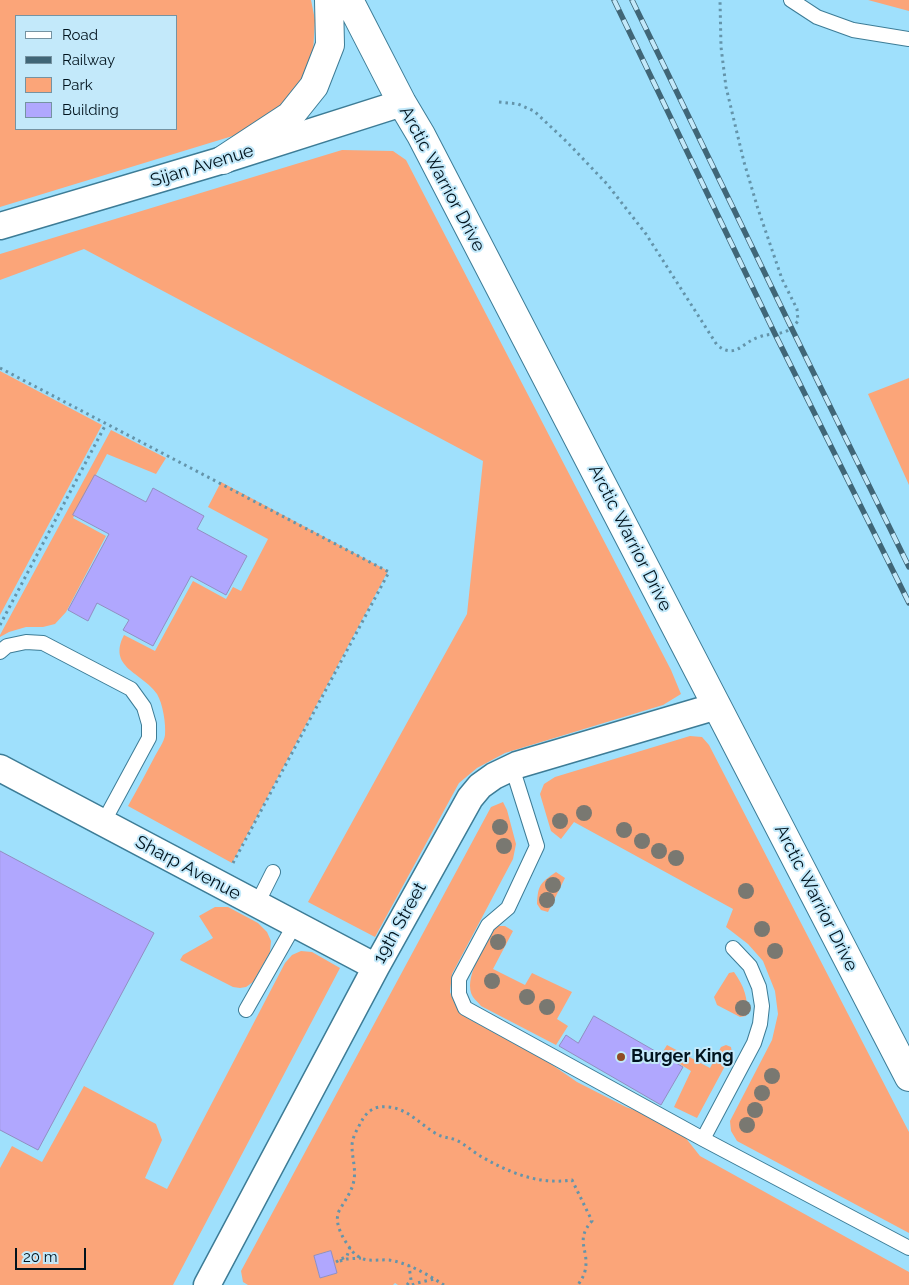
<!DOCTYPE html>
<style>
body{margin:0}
#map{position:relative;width:909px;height:1285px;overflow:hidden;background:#9fe0fc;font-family:Raleway,sans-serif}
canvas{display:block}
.legend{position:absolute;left:15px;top:15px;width:162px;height:115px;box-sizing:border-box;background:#c3e9fa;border:1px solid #7593a2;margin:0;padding:6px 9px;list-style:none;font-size:15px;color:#00131d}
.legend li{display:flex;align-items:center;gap:10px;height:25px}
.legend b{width:25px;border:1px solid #7593a2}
.scale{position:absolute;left:15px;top:1248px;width:71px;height:22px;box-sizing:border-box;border:2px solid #00131d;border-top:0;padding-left:6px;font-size:15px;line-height:18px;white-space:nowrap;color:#00131d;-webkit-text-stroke:4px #c3e9fa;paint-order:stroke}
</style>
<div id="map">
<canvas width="909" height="1285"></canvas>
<ul class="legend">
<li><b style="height:6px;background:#fff"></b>Road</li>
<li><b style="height:6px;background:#406677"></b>Railway</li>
<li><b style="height:14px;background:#fba579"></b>Park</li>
<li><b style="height:14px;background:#b0a7fe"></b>Building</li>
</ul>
<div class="scale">20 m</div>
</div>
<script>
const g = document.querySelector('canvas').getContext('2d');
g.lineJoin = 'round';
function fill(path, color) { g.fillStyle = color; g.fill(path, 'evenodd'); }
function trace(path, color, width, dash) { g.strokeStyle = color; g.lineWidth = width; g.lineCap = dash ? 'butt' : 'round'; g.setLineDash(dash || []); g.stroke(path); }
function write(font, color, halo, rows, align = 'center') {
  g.font = font + ' Raleway,sans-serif'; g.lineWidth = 4; g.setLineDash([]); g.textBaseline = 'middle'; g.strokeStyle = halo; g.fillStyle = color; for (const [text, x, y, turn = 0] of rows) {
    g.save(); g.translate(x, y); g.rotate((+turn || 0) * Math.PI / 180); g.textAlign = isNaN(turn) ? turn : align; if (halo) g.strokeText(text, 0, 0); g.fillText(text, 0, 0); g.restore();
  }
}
const green = new Path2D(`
 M0 0H311L315 20 313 53 299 89 276 112 249 131 0 207ZM16 16H176V129H16Z
 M868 0H909V11Z
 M342 150 393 151 406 160 671 670 681 694 663 705 505 753 477 768 459 783 375 937 308 902 467 614 483 461 84 249 0 280V254Z
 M0 371 102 425 0 615Z
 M909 378V485L868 394Z
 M111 430 166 458 156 474 107 454 73 518 106 536 66 612 55 624 43 627H26L9 632 0 637V635Z
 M221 482 388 571 232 863 128 806C137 790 146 773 155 756 158 750 164 742 165 735 166 724 163 704 157 694 142 672 107 668 124 635L155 651 193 581 226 599 233 587 241 591 268 539 208 507Z
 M690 736 702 737 709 745 909 1132V1233L737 1141 731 1131 730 1121 772 1040 778 1014 775 991 763 961 748 944 726 927 733 909 574 822 561 839 551 831 540 794 544 784 555 777Z
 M503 802 507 810 516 844 513 859 452 974 450 992 456 1006 467 1018 548 1062 577 1082 626 1107 659 1119 681 1132 700 1156 909 1272V1285H398L395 1283 393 1285H248L243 1282 241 1271 491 807ZM330 1251 337 1273 320 1278 314 1256Z
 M556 872 565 878 548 912 541 910 537 904C538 885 540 883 556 872Z
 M215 907H228L258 923 267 932 271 941 270 952 253 982 246 987 240 988 233 987 180 960 183 955 213 938 199 916Z
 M498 926H505L513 931 493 969 525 985 532 973 572 992 557 1019 568 1026 556 1045 481 1006C479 1003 475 1000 473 997 462 979 485 947 494 930Z
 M301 951 312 952 340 968 173 1285H0V1168L12 1146 42 1162 84 1086 156 1124 162 1140 145 1178 167 1189 285 963 292 955Z
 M734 972C744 986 749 999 746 1016L740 1017 717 1005 714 997 729 973Z
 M667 1045 710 1068 721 1047 726 1045 731 1047 732 1053 697 1118 674 1107 691 1071 662 1053Z`);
const building = new Path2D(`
 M95 475 146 502 153 488 204 516 197 529 247 556 226 595 191 576 153 646 123 630 129 620 97 603 88 621 68 610 109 534 73 515Z
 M0 851 154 933 38 1150 0 1130Z
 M594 1016 683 1067 661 1105 559 1046 566 1035 578 1043Z
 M331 1251 337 1273 320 1278 314 1256Z`);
const path = new Path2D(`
 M499 102 518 104 534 111 567 142 607 184 646 234 717 345C736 360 742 342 759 337 776 331 785 338 798 321L797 309 782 279 758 209 744 162 726 87 721 47 720 0
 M0 368 389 572 233 863
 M0 625 106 424
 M350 1247 347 1256 336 1262 347 1259 361 1258
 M407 1285 411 1280 409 1266
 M412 1285 417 1283 434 1279
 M444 1285C428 1275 409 1263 389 1260 375 1259 364 1264 353 1252 345 1242 333 1224 339 1211 345 1200 352 1192 354 1180 356 1168 352 1158 352 1146 352 1140 355 1133 358 1128 365 1113 372 1105 389 1107 408 1109 420 1124 435 1133 443 1138 448 1137 456 1140 465 1144 473 1152 482 1157 510 1173 539 1185 572 1180L592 1221C574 1241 590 1250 585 1271 584 1276 581 1280 578 1285`);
const lane = new Path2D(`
 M791 0 817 17 853 30 909 39
 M0 652 7 646 26 642 43 643 131 689 144 707 149 724V738L103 823
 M512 767 537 846 508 908 488 925 459 979V994L465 1008 703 1139 909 1248
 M257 904 273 872
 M246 1010 295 924
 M703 1139 754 1043 760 1024 762 1006 759 987 750 966 733 948`);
const street = new Path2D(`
 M0 226 223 160 402 103
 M0 768 376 967
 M207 1285 376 967 470 798 480 786 494 776 517 765 717 706`);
const primary = new Path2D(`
 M349 0 402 103 421 135 909 1077
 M223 160 290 116 314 86 330 45 329 0`);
const rail = new Path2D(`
 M614 0 775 334 909 603
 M632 0 792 329 909 567`);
const trees = [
 [584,813],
 [560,821],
 [500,827],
 [624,830],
 [642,841],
 [504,846],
 [659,851],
 [676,858],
 [553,885],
 [746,891],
 [547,900],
 [762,929],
 [498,942],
 [775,951],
 [492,981],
 [527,997],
 [547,1007],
 [743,1008],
 [772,1076],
 [762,1093],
 [755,1110],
 [747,1125]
];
const markers = [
 [621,1057,5,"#914b24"]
];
const streetNames = [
 ["Sijan Avenue",202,166,-17],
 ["Arctic Warrior Drive",442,179,62],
 ["Arctic Warrior Drive",630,538,63],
 ["Sharp Avenue",188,868,28],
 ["Arctic Warrior Drive",816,898,63],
 ["19th Street",400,923,-61]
];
const poiNames = [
 ["Burger King",631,1057]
];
fill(green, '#fba579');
fill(building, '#b0a7fe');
trace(building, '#918ec1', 1);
trace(lane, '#3d7c96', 16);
trace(street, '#3d7c96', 29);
trace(primary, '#3d7c96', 30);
trace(path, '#6494aa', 3, [2.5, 4]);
trace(lane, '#fff', 14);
trace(street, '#fff', 26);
trace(primary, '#fff', 28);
trace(rail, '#406677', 5.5);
trace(rail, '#c3e9fa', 4, [11]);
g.fillStyle = '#797871';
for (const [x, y] of trees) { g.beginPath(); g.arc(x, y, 8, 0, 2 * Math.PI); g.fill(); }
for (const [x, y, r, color] of markers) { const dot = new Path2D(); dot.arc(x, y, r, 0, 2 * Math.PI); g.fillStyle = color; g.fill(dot); trace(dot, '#c3e9fa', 2); }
write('18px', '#00131d', '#c3e9fa', streetNames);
write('bold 18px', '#00131d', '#c3e9fa', poiNames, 'left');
</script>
